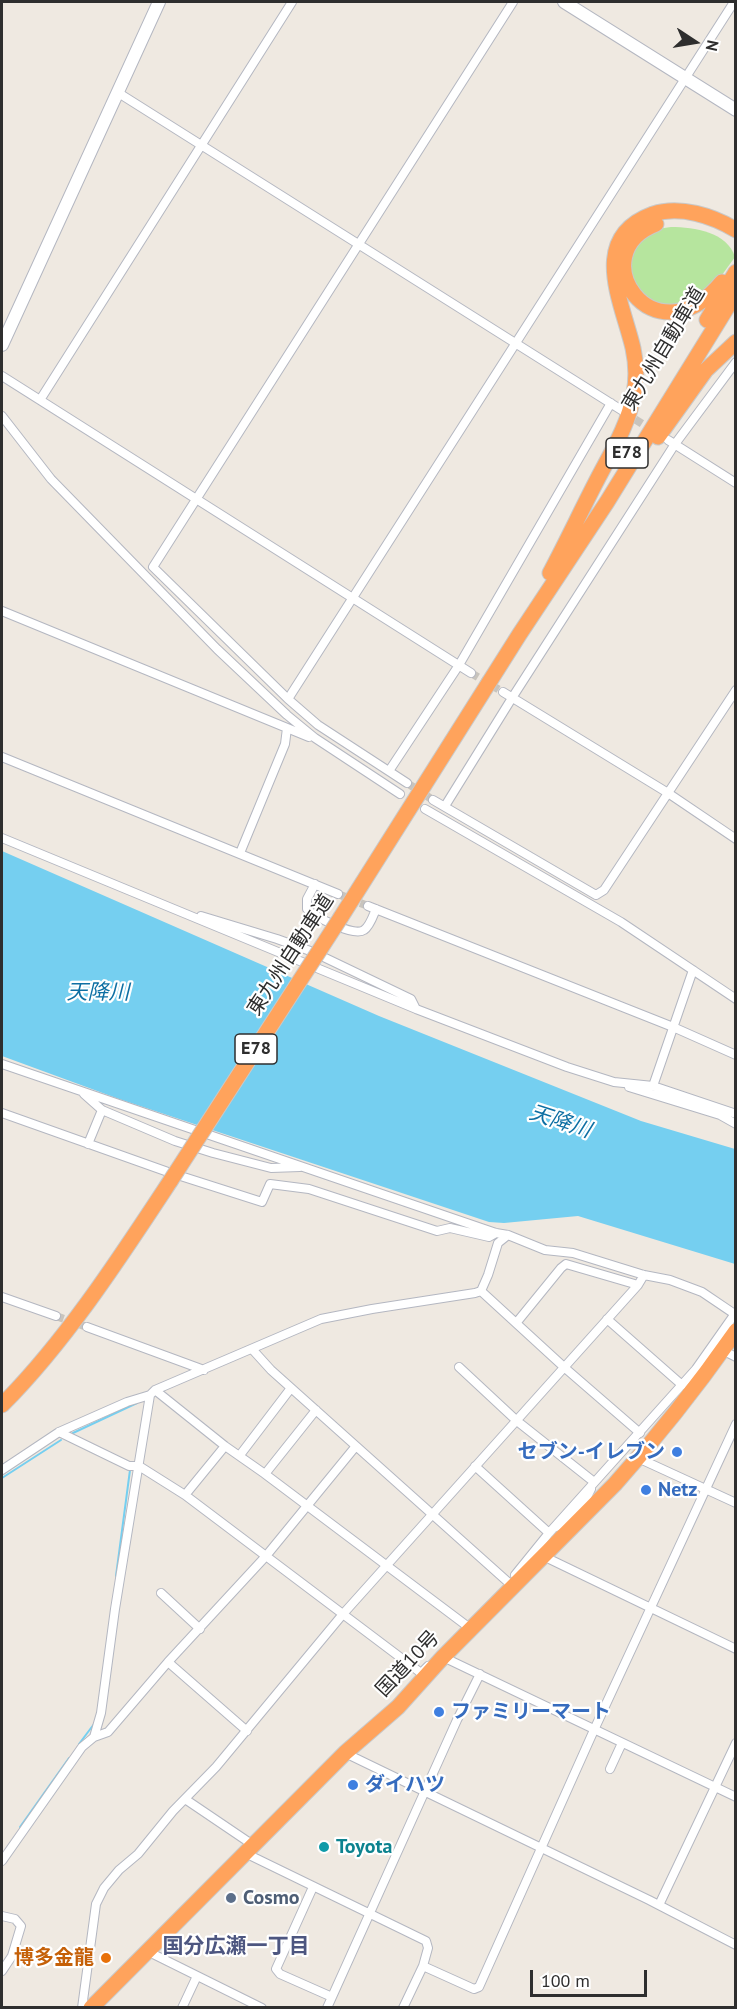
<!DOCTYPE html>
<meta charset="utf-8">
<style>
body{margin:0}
#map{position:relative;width:737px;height:2009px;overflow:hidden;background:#efe9e1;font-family:"PT Sans",sans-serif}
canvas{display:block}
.frame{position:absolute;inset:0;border:3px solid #2e2e2e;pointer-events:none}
.north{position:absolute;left:665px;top:12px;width:60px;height:60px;-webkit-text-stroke:4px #fff;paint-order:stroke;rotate:102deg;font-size:16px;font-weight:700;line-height:24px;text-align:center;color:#2e2e2e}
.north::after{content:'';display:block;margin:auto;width:21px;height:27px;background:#2e2e2e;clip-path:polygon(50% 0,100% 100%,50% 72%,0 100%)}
.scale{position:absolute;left:530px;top:1970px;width:117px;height:27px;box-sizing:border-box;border:3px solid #2e2e2e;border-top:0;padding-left:8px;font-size:18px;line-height:21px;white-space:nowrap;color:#2e2e2e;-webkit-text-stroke:4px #fff;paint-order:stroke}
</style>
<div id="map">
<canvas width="737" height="2009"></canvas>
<div class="frame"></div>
<div class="north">N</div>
<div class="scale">100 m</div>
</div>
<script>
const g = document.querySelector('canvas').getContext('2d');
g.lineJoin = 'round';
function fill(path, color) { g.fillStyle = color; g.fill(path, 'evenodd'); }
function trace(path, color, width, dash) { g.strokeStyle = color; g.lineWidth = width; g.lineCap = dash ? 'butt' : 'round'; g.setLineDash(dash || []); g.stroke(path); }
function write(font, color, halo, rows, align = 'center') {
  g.font = font + ' "PT Sans","Noto Sans JP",sans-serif'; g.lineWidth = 4.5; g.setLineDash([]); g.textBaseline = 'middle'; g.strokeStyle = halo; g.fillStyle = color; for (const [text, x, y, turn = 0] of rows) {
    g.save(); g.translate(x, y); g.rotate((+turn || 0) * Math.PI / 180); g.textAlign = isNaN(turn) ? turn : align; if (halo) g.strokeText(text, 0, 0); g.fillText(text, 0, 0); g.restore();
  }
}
const green = new Path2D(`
 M671 227C695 227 727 232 735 257L722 275 702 296 670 307 643 298 638 293 629 266 635 246 657 229Z`);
const water = new Path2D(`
 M2 851 379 1016 641 1121 735 1149V1264L578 1216 504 1223 489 1222 119 1099 2 1056Z`);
const stream = new Path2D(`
 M73 1433 137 1403
 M2 1478 61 1440
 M116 1576 130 1470
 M79 1744 94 1724
 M20 1827 69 1758`);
const streetTunnel = new Path2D(`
 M625 413 655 432
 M471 673 503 692
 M407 783 433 800
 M338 894 368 906
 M56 1316 87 1327`);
const street = new Path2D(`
 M117 92 623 411
 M2 376 471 673
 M40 400 292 2
 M2 416 51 479 217 649 287 715 315 738 400 794
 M668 440 736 483
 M2 611 309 737
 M503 692 668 793 736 839
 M288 699 734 2
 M2 757 338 894
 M389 771 459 665 611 403
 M407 783 318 725 288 699 153 567 513 2
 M433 800 596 895 604 890 736 690
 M445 806 512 698 675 444 736 362
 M425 809 621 922 736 999
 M2 838 416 1009 567 1067 614 1082 653 1086 736 1114
 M240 853 285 744 287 728
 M315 884 307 899V909C315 917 354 937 364 930 370 926 373 916 376 909
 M368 906 673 1027 736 1055
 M201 916 277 939 313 952 411 999 416 1009
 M2 1064 496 1233 508 1235 545 1250 573 1253 644 1275 670 1280 702 1292 736 1315
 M653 1086 693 970
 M629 1087 720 1115 736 1124
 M84 1094 102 1110 175 1141 213 1153 271 1168 300 1167
 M2 1113 168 1172 262 1202 270 1184 309 1189 437 1231 450 1228 489 1237 496 1233
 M88 1144 102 1110
 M481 1291 565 1368 640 1433
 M2 1297 56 1316
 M607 1319 682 1385
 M517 1322 561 1268 566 1264 638 1285
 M87 1327 204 1370
 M252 1349 271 1370 509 1583
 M722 1350 736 1357
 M459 1367 517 1421 594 1482
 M155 1390 225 1446 265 1474 467 1626
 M59 1432 129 1466H139L185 1495 421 1673 428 1666
 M240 1455 291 1388
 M638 1458 736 1503
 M475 1466 549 1533
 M2 1470 59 1432 127 1402 150 1395 155 1390 321 1319 372 1309 475 1293 481 1291 488 1275 498 1243 508 1235
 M265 1474 316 1410
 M185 1495 225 1446
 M556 1527C573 1518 583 1506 591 1489
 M543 1556 736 1649
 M515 1575 549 1533 696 1369 734 1315
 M161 1593 200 1629
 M443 1657 736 1797
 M168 1662 247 1731
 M94 1737 101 1713 115 1609 150 1395
 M345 1753 649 1900 736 1945
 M610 1769 622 1743
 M185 1799 253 1845
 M245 1853 426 1941 428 1948 423 1966
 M2 1861 82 1747 94 1737 108 1732 168 1662 266 1556 356 1446
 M313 1887 276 1969 280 1974 332 1997
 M659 1905 736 1743
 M2 1916 15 1919 21 1926 12 1956 2 1971
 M147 1951 262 2008
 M82 2008 96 1904 104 1888 119 1870 138 1854 173 1811 216 1767 343 1614 638 1285 644 1275
 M182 2008 197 1976
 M327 2008 457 1720 480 1674
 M403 2008 423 1966 474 1989 479 1987 594 1730 736 1424`);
const secondary = new Path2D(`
 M564 2 736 110
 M2 345 159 2`);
const highway = new Path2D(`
 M656 224C580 253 653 365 722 282
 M707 320 736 272
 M658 437 706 370 736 342
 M550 573C566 543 581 511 597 480 611 453 629 424 634 393 637 378 636 362 633 348 622 301 588 238 653 214 680 205 713 216 736 230
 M341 917 519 635 607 502 736 293
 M2 1405C66 1341 121 1256 171 1180
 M91 2008 345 1753 398 1707 443 1657 615 1484C658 1436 699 1384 736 1331`);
const highwayBridge = new Path2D(`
 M171 1180 341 917`);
const markers = [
 [677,1452,6,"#3f7fe0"],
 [646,1490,6,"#3f7fe0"],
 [439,1712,6,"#3f7fe0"],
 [353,1785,6,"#3f7fe0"],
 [324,1847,6,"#0f9aa8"],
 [231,1898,6,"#5c6f8a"],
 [106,1958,6,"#e8710a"]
];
const shields = [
 [627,453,42],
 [256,1049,42]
];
const shieldNames = [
 ["E78",627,453],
 ["E78",256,1049]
];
const streetNames = [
 ["東九州自動車道",664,349,-59],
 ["東九州自動車道",291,955,-57],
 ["国道10号",408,1664,-47]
];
const shopNames = [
 ["セブン-イレブン",665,1452,"right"],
 ["Netz",658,1490],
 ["ファミリーマート",451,1712],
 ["ダイハツ",365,1785]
];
const cultureNames = [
 ["Toyota",336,1847]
];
const serviceNames = [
 ["Cosmo",243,1898]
];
const foodNames = [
 ["博多金龍",94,1958]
];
const waterNames = [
 ["天降川",98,993],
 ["天降川",560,1122,18]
];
const neighbourhoodNames = [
 ["国分広瀬一丁目",236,1947]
];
fill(green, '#b6e59e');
fill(water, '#75cff0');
trace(stream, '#75cff0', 2);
trace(streetTunnel, '#c8c4bd', 8, [8, 4]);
trace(street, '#b4b7c1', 10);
trace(secondary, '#b4b7c1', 14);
trace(highway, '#c9c9c9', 17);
trace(street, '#fff', 8);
trace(secondary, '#fff', 12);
trace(highway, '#ffa35c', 15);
trace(highwayBridge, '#c9c9c9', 17, []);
trace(highwayBridge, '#ffa35c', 15);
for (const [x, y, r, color] of markers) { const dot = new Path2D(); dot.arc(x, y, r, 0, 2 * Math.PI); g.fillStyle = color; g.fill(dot); trace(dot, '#fff', 2); }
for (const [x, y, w] of shields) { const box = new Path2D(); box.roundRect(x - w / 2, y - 15, w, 30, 4.5); g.fillStyle = '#fff'; g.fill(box); trace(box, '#2e2e2e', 1.5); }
write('bold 18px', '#2e2e2e', null, shieldNames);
write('20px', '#2e2e2e', '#fff', streetNames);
write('bold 20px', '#366cbe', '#fff', shopNames, 'left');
write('bold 20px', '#0d838f', '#fff', cultureNames, 'left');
write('bold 20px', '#4e5e75', '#fff', serviceNames, 'left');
write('bold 20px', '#c56008', '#fff', foodNames, 'right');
write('italic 21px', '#0d6fa3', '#fff', waterNames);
write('bold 21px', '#4d5680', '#fff', neighbourhoodNames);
</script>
